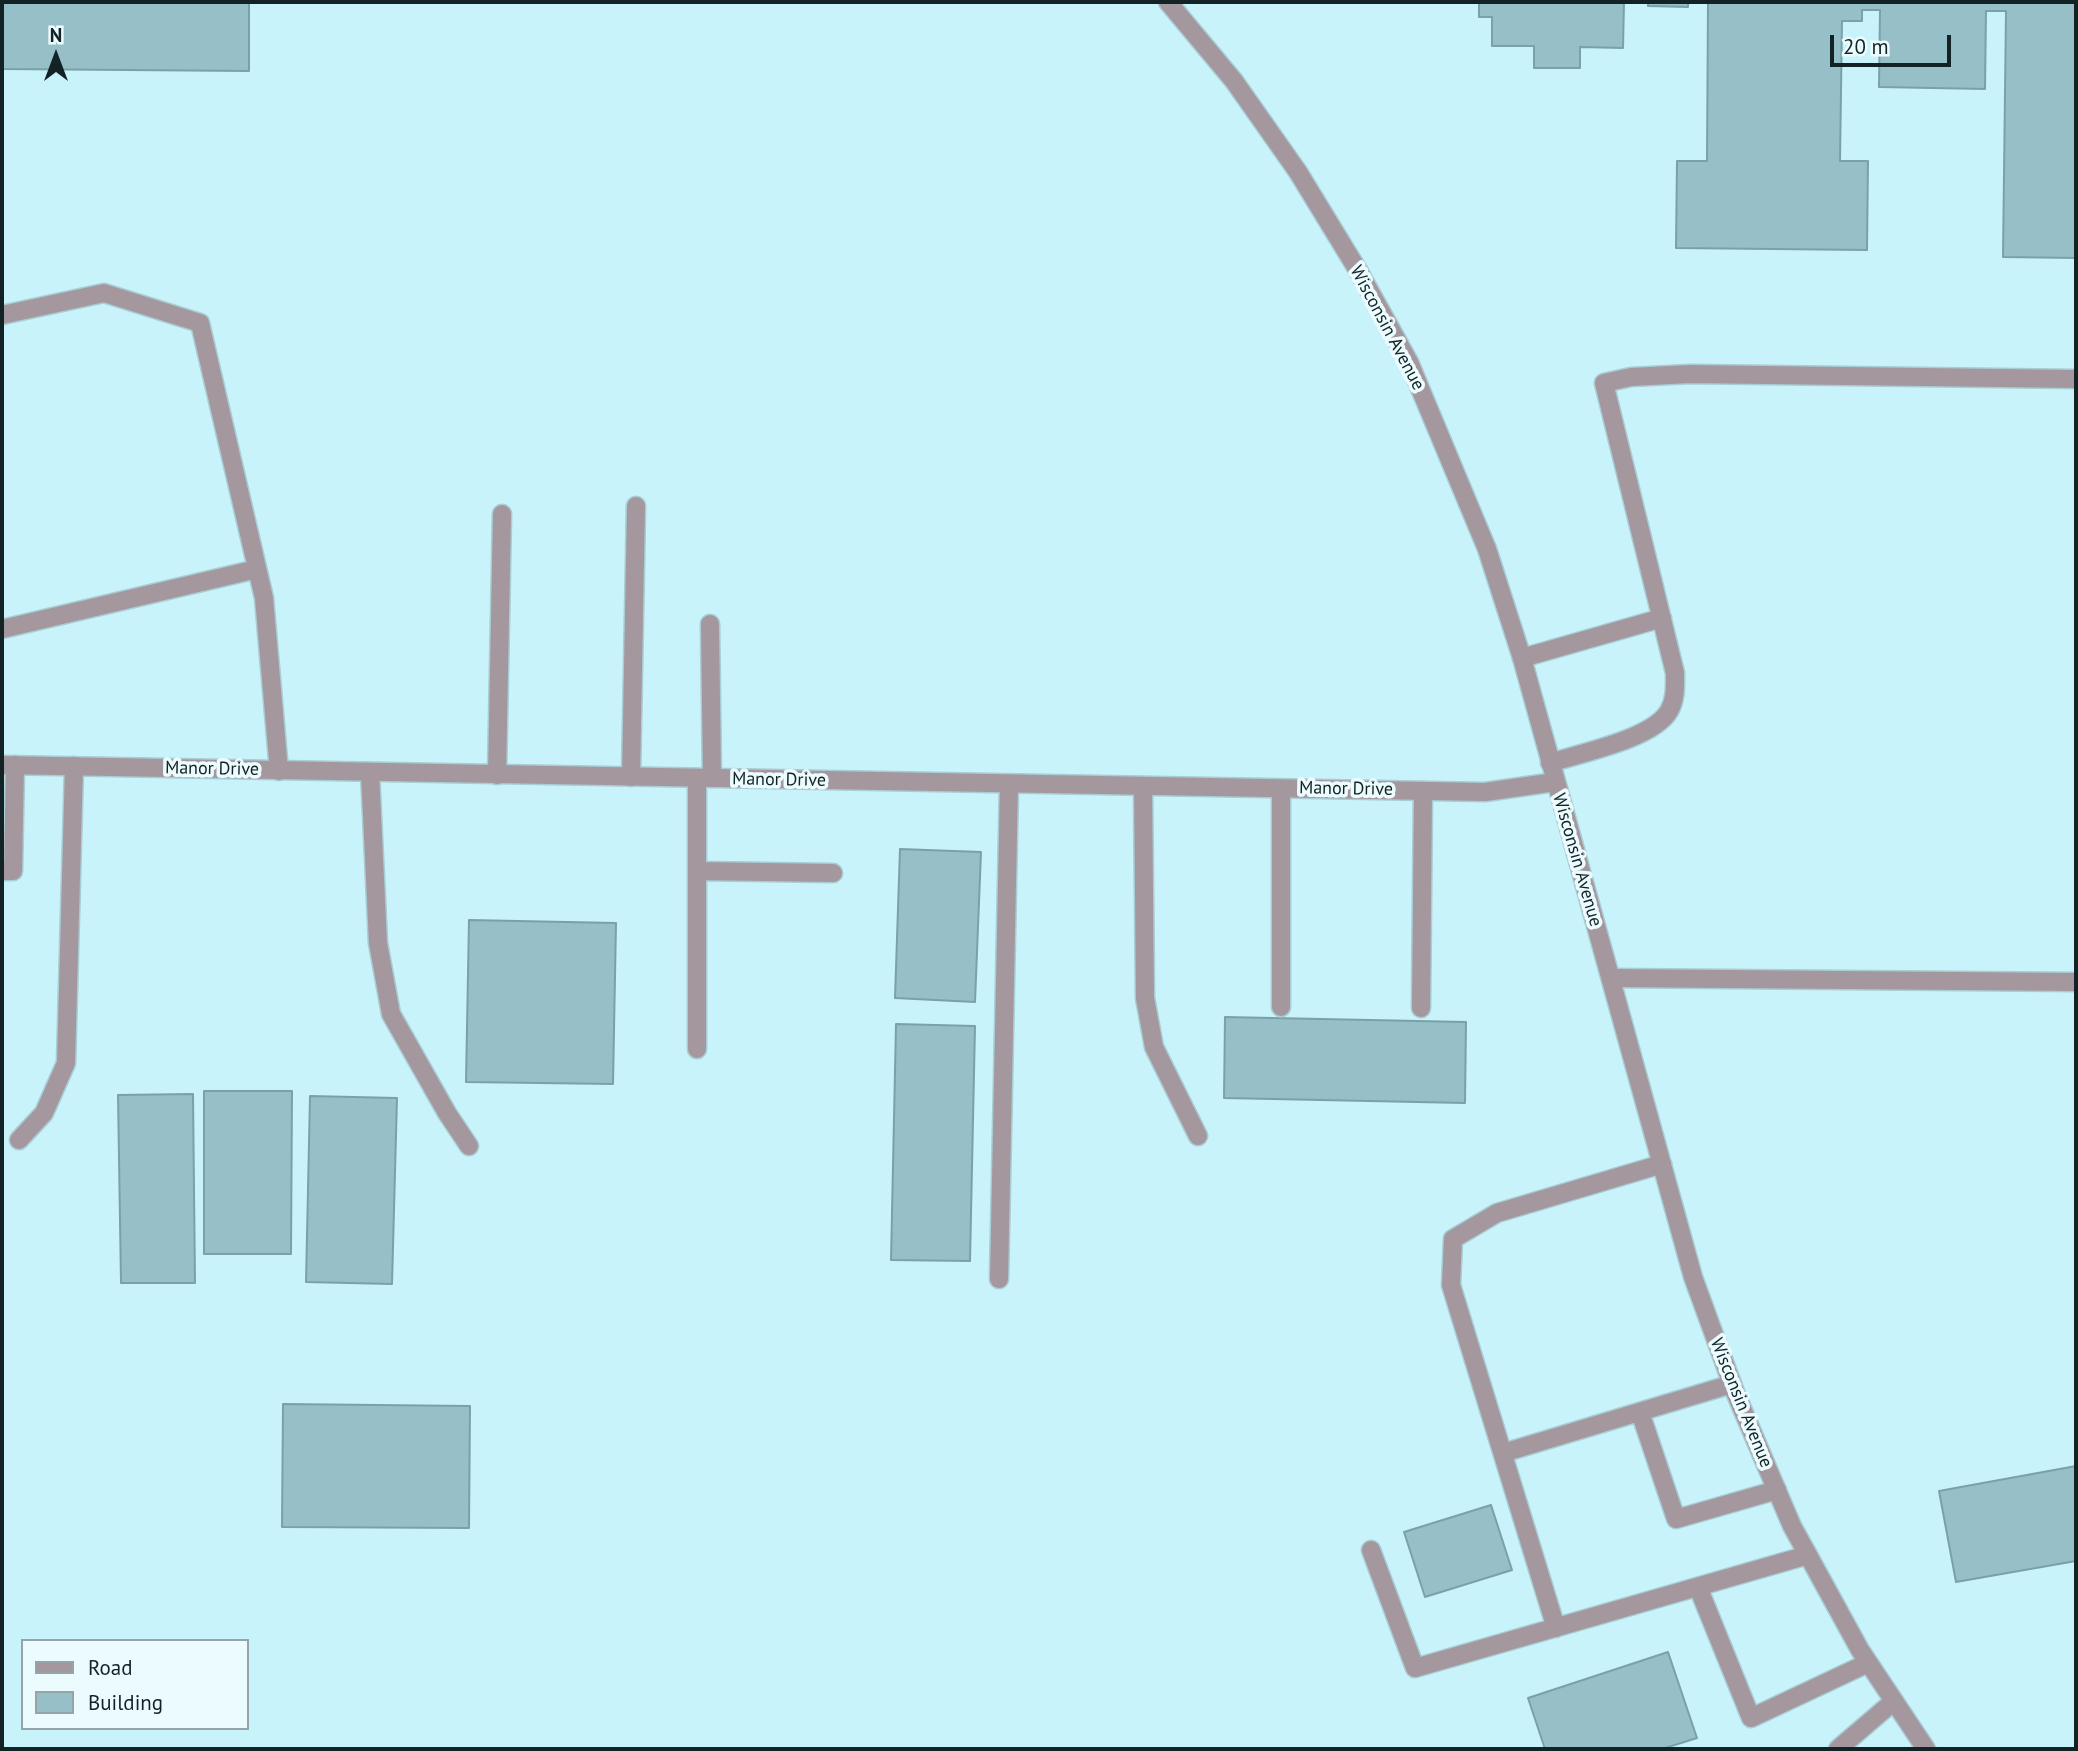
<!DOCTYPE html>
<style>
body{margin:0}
#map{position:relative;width:2078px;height:1751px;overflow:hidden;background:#c9f3fb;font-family:"PT Sans",sans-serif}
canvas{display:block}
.frame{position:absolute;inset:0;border:4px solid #122225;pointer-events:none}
.legend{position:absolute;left:21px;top:1639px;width:228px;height:91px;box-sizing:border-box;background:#ebfbfe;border:2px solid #94a4a7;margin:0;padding:9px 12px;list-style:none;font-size:21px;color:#122225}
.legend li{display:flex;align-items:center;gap:14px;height:35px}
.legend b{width:35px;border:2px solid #94a4a7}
.north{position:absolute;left:21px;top:21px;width:70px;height:70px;-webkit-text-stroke:5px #ebfbfe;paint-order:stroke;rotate:0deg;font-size:19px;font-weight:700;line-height:28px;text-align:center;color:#122225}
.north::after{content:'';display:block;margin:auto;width:24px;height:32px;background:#122225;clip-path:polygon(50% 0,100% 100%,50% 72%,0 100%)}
.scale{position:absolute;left:1830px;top:35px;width:121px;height:32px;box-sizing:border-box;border:4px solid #122225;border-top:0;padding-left:9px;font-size:21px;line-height:24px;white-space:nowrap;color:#122225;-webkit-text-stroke:5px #ebfbfe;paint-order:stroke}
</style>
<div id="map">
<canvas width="2078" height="1751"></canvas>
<div class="frame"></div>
<ul class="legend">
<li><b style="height:9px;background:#a5979e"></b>Road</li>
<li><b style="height:19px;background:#96bfc7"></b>Building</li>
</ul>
<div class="north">N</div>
<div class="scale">20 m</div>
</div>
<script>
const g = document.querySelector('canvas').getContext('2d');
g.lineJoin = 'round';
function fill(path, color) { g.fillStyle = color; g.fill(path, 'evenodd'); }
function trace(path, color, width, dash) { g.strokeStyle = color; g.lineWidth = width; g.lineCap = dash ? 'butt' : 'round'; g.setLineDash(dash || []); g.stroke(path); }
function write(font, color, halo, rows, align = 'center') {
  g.font = font + ' "PT Sans",sans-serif'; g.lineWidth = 7; g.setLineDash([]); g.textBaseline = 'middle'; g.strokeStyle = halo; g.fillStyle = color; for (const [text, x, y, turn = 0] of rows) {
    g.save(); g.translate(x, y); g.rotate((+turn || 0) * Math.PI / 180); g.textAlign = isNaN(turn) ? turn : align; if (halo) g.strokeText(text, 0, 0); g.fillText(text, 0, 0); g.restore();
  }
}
const building = new Path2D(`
 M2 2H249V71L2 69Z
 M1479 2H1624L1623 48 1580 47V68H1534V46H1492V17H1479Z
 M1648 2H1688V7L1648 6Z
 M1708 2H2076V258L2003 257 2006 11H1986L1985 89 1879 87 1880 10H1862V21H1842L1840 161H1868L1867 250 1676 248 1677 161H1707Z
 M900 849 981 852 975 1002 895 998Z
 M469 920 616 923 613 1084 466 1082Z
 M1225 1017 1466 1022 1465 1103 1224 1098Z
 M896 1024 975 1026 970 1261 891 1260Z
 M204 1091H292L291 1254H204Z
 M193 1094 195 1283H121L118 1095Z
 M310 1096 397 1098 392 1284 306 1282Z
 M283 1404 470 1406 469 1528 282 1527Z
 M2076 1466V1561L1956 1582 1939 1491Z
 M1491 1505 1512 1570 1425 1597 1404 1532Z
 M1668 1652 1697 1738 1662 1749H1545L1528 1698Z`);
const service = new Path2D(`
 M2 315 104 293 200 323 264 598 279 771
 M710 624 712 778
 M2 629 257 569
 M1522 658 1662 618
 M1550 763C1580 753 1653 739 1669 711 1676 699 1675 686 1675 673L1604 383 1631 377 1690 374 2076 379
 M370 772 378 943 391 1014 447 1113 469 1146
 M497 775 502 514
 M631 777 636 506
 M697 778V1049
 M1143 786 1145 998 1154 1047 1198 1136
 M1281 789V1007
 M2 871H13L15 765
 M697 871 833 873
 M1611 978 2076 982
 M1421 1008 1423 791
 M19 1140 44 1113 66 1063 74 766
 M999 1279 1009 784
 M1640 1412 1676 1519 1777 1490
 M1503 1453 1732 1384
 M1371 1550 1415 1668 1808 1555
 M1698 1587 1751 1718 1868 1663
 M1556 1628 1451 1285 1453 1239 1497 1213 1662 1164
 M1838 1749 1894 1701`);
const minor = new Path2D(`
 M1168 2 1234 81 1298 172 1359 272 1409 362 1487 549 1522 658 1693 1277 1735 1392 1792 1526 1808 1555 1860 1650 1926 1749
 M2 765 1485 792 1555 782`);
const streetNames = [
 ["Wisconsin Avenue",1387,328,62],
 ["Manor Drive",212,769,1],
 ["Manor Drive",779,780,1],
 ["Manor Drive",1346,789,1],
 ["Wisconsin Avenue",1577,860,74],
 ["Wisconsin Avenue",1741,1403,68]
];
fill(building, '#96bfc7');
trace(building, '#79a1a8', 2);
trace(service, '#a8cdd4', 21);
trace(minor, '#a8cdd4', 21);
trace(service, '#a5979e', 18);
trace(minor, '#a5979e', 18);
write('18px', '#122225', '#ebfbfe', streetNames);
</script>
